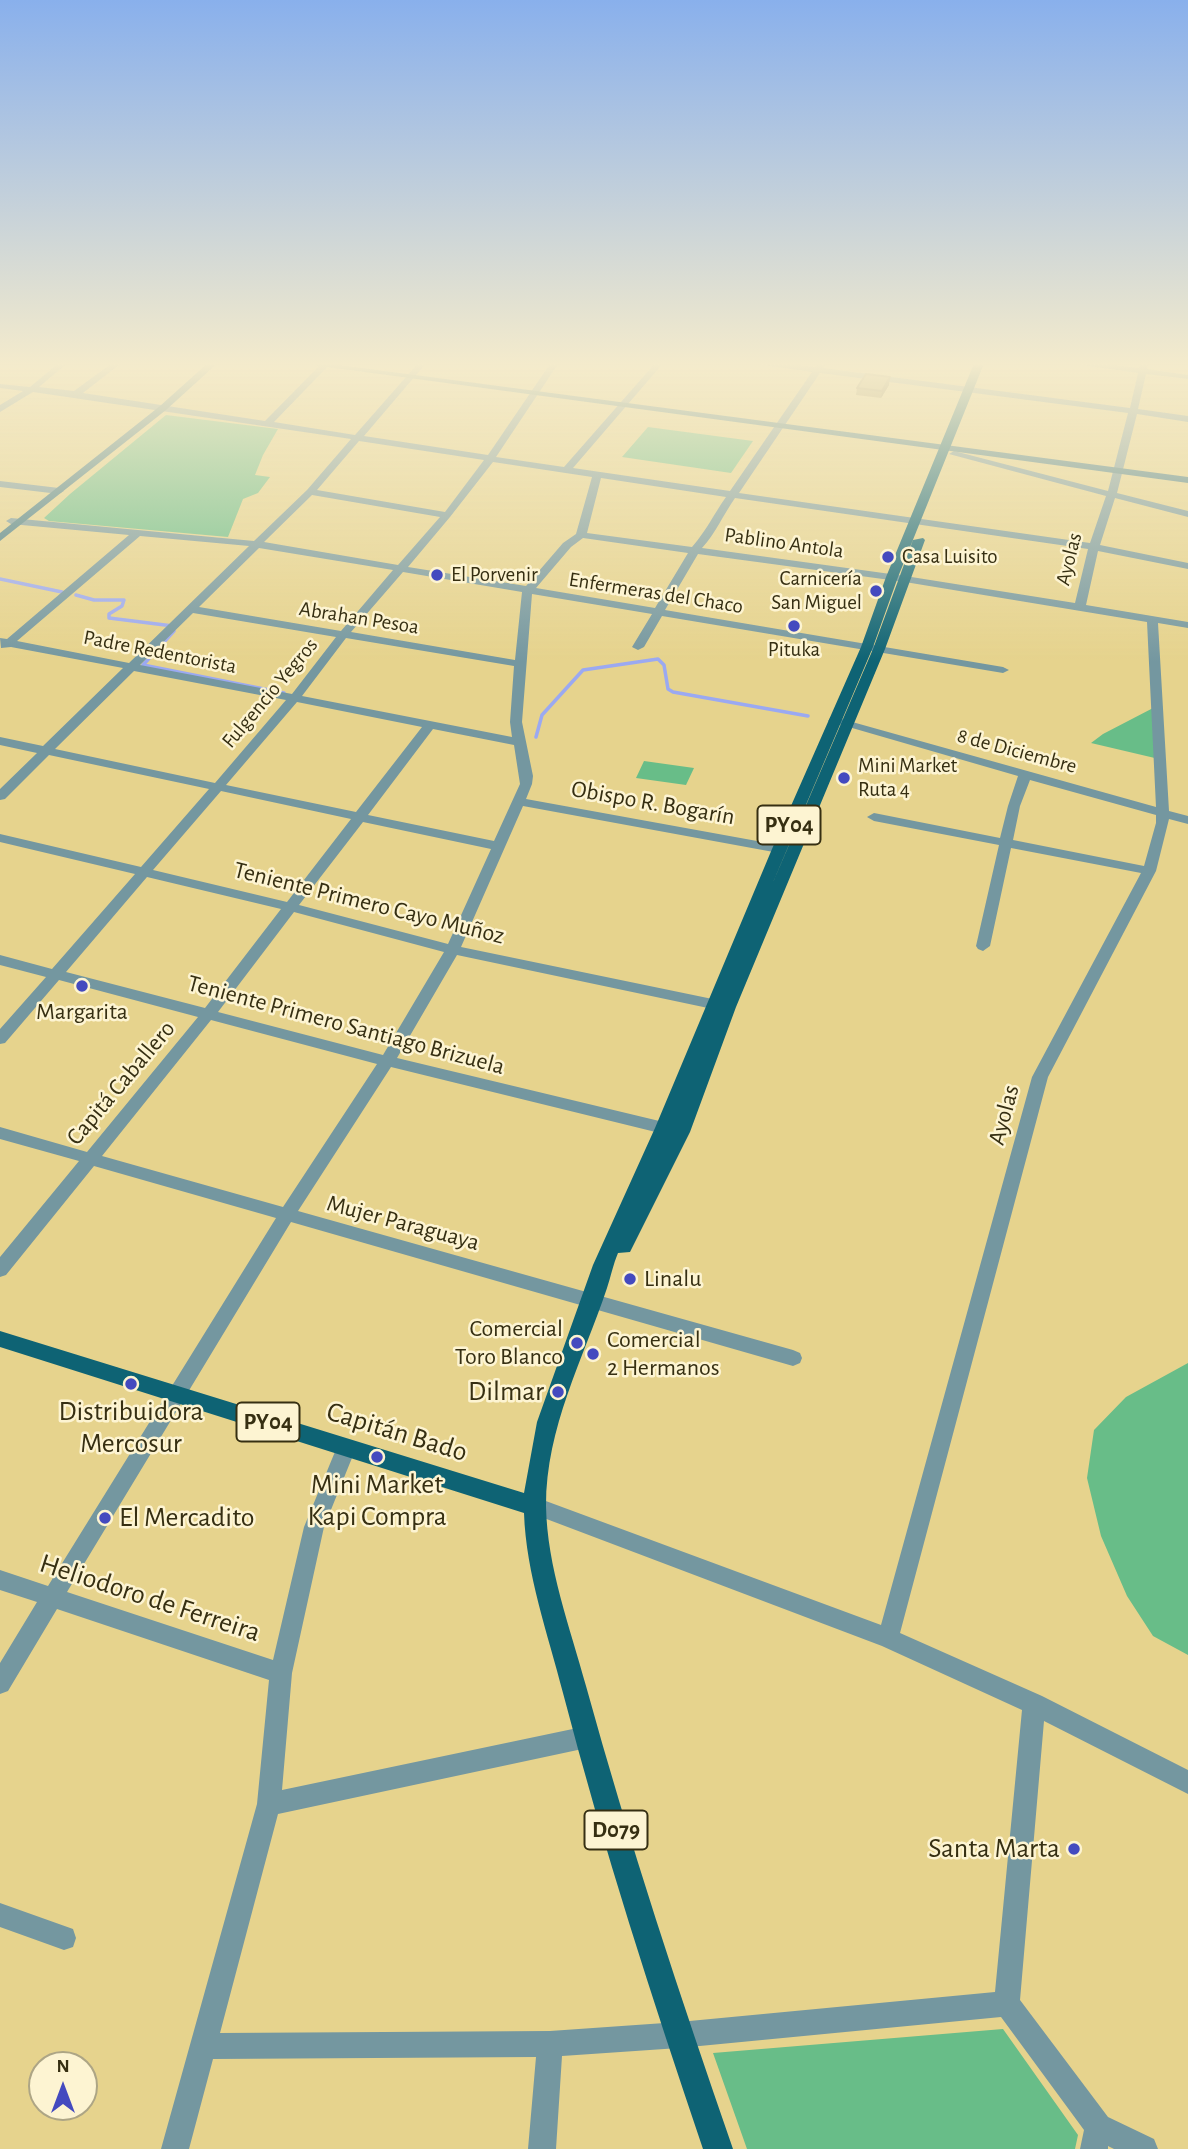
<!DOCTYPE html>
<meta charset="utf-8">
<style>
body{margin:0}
#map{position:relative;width:1188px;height:2149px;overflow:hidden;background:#e6d38d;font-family:"Alegreya Sans",sans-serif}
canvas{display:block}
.north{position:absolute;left:28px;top:2051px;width:70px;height:70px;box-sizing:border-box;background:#fdf4d2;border:2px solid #ada585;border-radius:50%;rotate:0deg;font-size:19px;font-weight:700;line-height:28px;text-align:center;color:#362f12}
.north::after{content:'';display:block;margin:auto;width:24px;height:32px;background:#444abf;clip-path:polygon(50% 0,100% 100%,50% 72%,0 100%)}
</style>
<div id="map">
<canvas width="1188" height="2149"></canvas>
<div class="north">N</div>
</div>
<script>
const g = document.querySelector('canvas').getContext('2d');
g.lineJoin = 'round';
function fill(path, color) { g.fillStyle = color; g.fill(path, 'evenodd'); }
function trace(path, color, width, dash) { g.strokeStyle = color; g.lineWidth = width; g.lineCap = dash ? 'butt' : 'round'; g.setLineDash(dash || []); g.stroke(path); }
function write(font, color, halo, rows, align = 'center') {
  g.font = font + ' "Alegreya Sans",sans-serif'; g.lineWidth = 5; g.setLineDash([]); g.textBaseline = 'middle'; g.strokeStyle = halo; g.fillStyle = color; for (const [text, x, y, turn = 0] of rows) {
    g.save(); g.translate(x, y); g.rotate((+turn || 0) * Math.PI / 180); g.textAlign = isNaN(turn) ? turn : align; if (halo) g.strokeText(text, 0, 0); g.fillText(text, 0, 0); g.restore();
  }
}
const green = new Path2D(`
 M166 415 278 429 263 455 255 475 270 477 258 493 243 499 228 537 49 521 44 518 70 494Z
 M648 427 753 441 731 473 622 457Z
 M1155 707 1159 759 1091 743 1103 734Z
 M644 761 694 768 686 785 636 778Z
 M1188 1363V1655L1153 1636 1127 1596 1101 1536 1087 1478 1094 1430 1126 1397Z
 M1003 2029 1078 2135 1075 2149H747L713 2053Z`);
const stream = new Path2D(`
 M0 579 62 592
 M76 595 94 600H124L122 606 109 614V618L173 626
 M174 631 143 665 284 693
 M536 737 542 715 583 670 658 659 664 665 668 689 673 692 808 716`);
const street = new Path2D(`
 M61 361H70L39 387 74 391 115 361H124L83 393 265 421 324 361H333L274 422 355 435 420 361H428L364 436 488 455 552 361H560L496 457 564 467 657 361H665L573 468 730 491 812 372 736 361H761L815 367 821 363 825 365 823 368 1130 408 1138 373 1055 361H1079L1139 368 1141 361H1149L1147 369 1188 375V379L1146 374 1138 409 1188 416V422L1137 414 1117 493 1188 511V517L1115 498 1100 545 1188 563V569L1098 551 1086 605 1188 622V628L1158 623 1169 811 1188 816V824L1169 819 1156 871 1048 1077 900 1633 1042 1696 1188 1770V1794L1044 1721 1020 2000 1108 2117 1154 2139 1158 2149H1114L1108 2146V2149H1080L1084 2130 1001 2017 679 2048 562 2056 556 2149H528L536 2057 213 2059 189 2149H161L257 1804 269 1680 57 1609 8 1691 0 1694V1663L37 1602 0 1590V1570L48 1586 276 1218 94 1166 6 1275 0 1277V1257L79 1161 0 1139V1127L87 1152 198 1017 59 980 5 1043 0 1044V1029L46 977 0 965V955L52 969 135 874 0 842V834L141 867 209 789 49 755 5 799 0 800V789L37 753 0 745V737L43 746 123 668 11 647 1 648 0 638 7 639 129 535 11 524 6 521 11 518 254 541 307 490 351 439 33 392 0 412V405L23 391 0 388V384L30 387ZM820 373 1128 413 1108 491 954 451 949 454 1106 496 1090 543 739 493ZM359 441 484 460 445 512 317 490ZM493 462 592 477 576 534 563 543 526 586 408 567 450 517ZM601 478 726 497C714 514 706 531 692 547L587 533ZM312 495 440 517 398 565 264 542ZM735 498 1088 549 1075 603 905 576 702 548C716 533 723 515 735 498ZM140 536 249 546 129 663 17 641ZM583 538 688 553 655 608 536 588 571 547ZM259 548 393 570 341 631 199 607ZM698 554 905 582 1147 622 1156 807 838 718H830L828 721 1018 776 1008 806 1000 838 874 813 867 817 874 821 999 845 976 946 978 949 983 951 990 946 1011 848 1141 873 1032 1077 881 1625 535 1497 528 1500 525 1506 528 1512 882 1646 1022 1710 995 1992 679 2022 550 2031 220 2033 278 1814 587 1748 595 1745 598 1737 595 1729 587 1726 282 1790 292 1673 324 1527 356 1448 353 1442 346 1439 339 1442 304 1527 273 1660 67 1592 291 1222 793 1366 800 1363 802 1358 800 1353 793 1350 298 1211 391 1067 676 1137 682 1135 684 1131 682 1127 676 1125 397 1058 457 955 727 1012 735 1007 727 1002 461 947 523 806 779 853 786 849 779 845 526 799 532 784 533 776 522 722 532 594 652 614 632 647 638 650 644 647 662 616 1003 673 1009 670 1003 667 665 610ZM403 572 522 592 515 660 351 632ZM193 613 336 637 292 694 140 665ZM346 638 514 666 510 722 512 737 302 696ZM134 671 286 700 215 783 55 749ZM297 702 422 727 356 812 226 785ZM433 729 514 745 520 784 494 841 368 815ZM1030 780 1156 815V823L1144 866 1013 840 1020 806ZM221 791 351 819 287 902 153 870ZM363 822 491 849 448 944 299 905ZM147 877 281 909 205 1008 66 972ZM294 912 444 952 383 1055 218 1012ZM211 1020 377 1064 283 1207 102 1156Z
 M0 481 59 488 64 491 59 494 0 487Z
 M0 1903 73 1929 76 1938 73 1947 64 1950 0 1927Z`);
const secondary = new Path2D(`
 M210 361H220L166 410 0 541V533L160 406Z
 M283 361H309L1188 477V483Z`);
const primary = new Path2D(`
 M975 361H985L898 577 873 647 771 887 873 649 913 540 923 538 925 540 885 649 736 1007 690 1132 630 1252 618 1253C613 1265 611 1276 607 1288 583 1360 546 1427 546 1506 547 1567 570 1627 586 1686 629 1842 680 1996 733 2149H703C652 1998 603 1847 563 1693 548 1634 526 1574 524 1513L0 1347V1331L524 1493 537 1422 593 1265 655 1128 772 849 861 647 886 577Z`);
const wall = new Path2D(`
 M889 385 881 398 856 395 857 388Z`);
const shadedWall = new Path2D(`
 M890 377 889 385 881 398 882 391Z`);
const building = new Path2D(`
 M866 374 890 377 882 391 857 388Z`);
const markers = [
 [888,557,7,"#444abf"],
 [437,575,7,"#444abf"],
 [876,591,7,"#444abf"],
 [794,626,7,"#444abf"],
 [844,778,7,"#444abf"],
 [82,986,7,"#444abf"],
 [630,1279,7,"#444abf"],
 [577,1343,7,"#444abf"],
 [593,1354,7,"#444abf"],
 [131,1384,7,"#444abf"],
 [558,1392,7,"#444abf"],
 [377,1457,7,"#444abf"],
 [105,1518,7,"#444abf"],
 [1074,1849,7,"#444abf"]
];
const farStreetnames = [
 ["Pablino Antola",784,543,8],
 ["Ayolas",1069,559,-76],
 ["Enfermeras del Chaco",656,593,9],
 ["Abrahan Pesoa",359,618,9],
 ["Padre Redentorista",160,652,11],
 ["Fulgencio Yegros",270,693,-50],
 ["8 de Diciembre",1017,751,15]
];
const farPoinames = [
 ["Casa Luisito",902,557],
 ["El Porvenir",451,575],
 ["Carnicería",862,579,"right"],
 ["San Miguel",862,603,"right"],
 ["Pituka",794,650,"center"],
 ["Mini Market",858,766],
 ["Ruta 4",858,790]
];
const shields = [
 [789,825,63],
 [268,1422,63],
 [616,1830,63]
];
const shieldNames = [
 ["PY04",789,825],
 ["PY04",268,1422],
 ["D079",616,1830]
];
const streetNames = [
 ["Obispo R. Bogarín",653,803,10],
 ["Teniente Primero Cayo Muñoz",369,903,14],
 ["Teniente Primero Santiago Brizuela",346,1025,15],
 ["Capitá Caballero",121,1083,-50],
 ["Ayolas",1004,1115,-75],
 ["Mujer Paraguaya",403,1223,15]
];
const poiNames = [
 ["Margarita",82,1012,"center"],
 ["Linalu",644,1279],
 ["Comercial",563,1329,"right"],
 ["Toro Blanco",563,1357,"right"],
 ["Comercial",607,1340],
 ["2 Hermanos",607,1368]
];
const nearPoinames = [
 ["Dilmar",544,1392],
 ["Distribuidora",131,1412,"center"],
 ["Mercosur",131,1444,"center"],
 ["Mini Market",377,1485,"center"],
 ["Kapi Compra",377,1517,"center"],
 ["El Mercadito",119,1518,"left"],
 ["Santa Marta",1060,1849]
];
const nearStreetnames = [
 ["Capitán Bado",397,1432,17],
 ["Heliodoro de Ferreira",150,1598,18]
];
fill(green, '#68bd88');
trace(stream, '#9ba9f1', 3.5);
fill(street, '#7497a0');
fill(secondary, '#417986');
fill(primary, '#0e6374');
fill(wall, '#95854b');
fill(shadedWall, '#796c3d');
fill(building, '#ad9b57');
trace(building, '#796c3d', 2);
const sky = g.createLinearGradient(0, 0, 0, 662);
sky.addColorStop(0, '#89b0ec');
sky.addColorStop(0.55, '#f4ebcc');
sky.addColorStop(1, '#f4ebcc00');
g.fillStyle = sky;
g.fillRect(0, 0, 1188, 662);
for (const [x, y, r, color] of markers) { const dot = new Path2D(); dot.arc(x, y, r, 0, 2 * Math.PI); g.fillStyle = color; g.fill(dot); trace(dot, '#fdf4d2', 2.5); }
write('21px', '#362f12', '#fdf4d2', farStreetnames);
write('21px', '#362f12', '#fdf4d2', farPoinames, 'left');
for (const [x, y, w] of shields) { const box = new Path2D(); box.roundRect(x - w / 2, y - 19.5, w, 39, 5); g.fillStyle = '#fdf4d2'; g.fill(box); trace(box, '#362f12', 2); }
write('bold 23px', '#362f12', null, shieldNames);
write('24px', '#362f12', '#fdf4d2', streetNames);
write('24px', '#362f12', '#fdf4d2', poiNames, 'left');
write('28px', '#362f12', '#fdf4d2', nearPoinames, 'right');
write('28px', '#362f12', '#fdf4d2', nearStreetnames);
</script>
